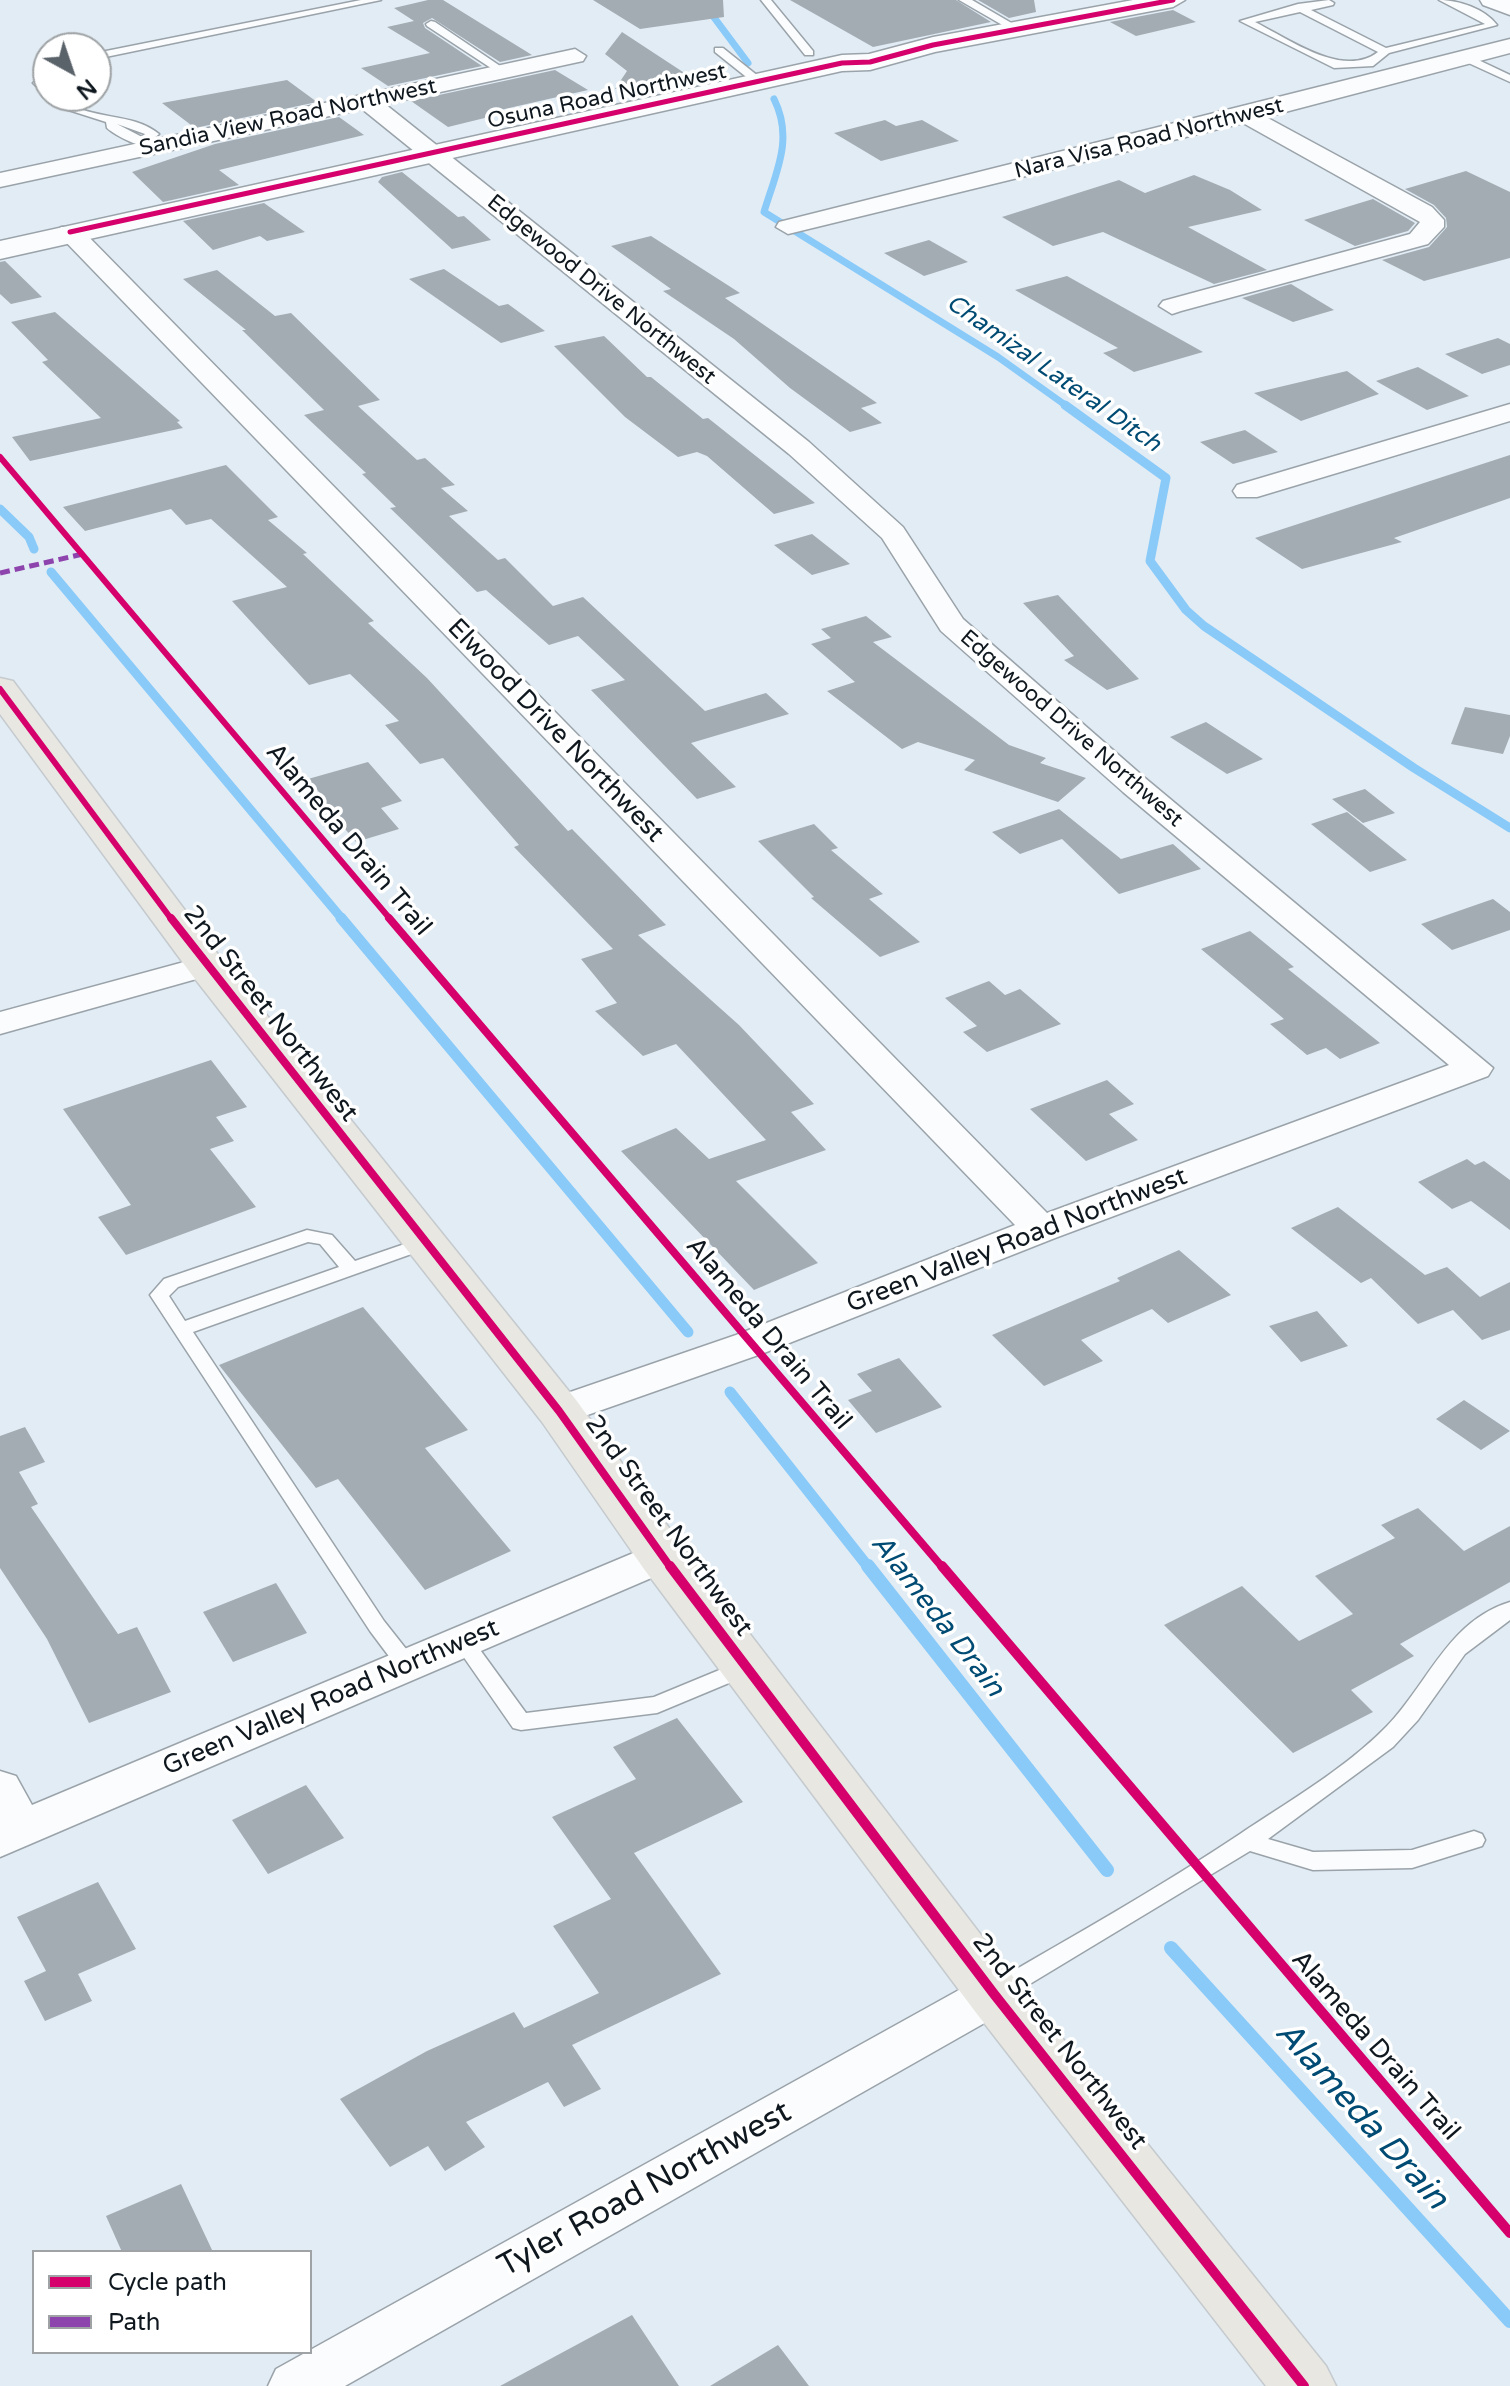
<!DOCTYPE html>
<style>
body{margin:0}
#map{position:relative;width:1510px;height:2386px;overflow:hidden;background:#e2ecf4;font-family:"Varela Round",sans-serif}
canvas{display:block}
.legend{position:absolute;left:32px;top:2250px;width:280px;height:104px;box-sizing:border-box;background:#fff;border:2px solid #9fa3a5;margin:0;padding:10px 14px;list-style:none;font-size:24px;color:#10181f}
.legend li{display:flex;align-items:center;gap:16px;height:40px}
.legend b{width:40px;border:2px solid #9fa3a5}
.north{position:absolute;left:32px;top:32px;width:80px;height:80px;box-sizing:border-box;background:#fff;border:2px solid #9fa3a5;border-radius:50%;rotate:140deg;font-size:22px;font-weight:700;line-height:32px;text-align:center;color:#10181f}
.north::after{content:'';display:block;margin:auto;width:28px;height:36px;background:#5a626a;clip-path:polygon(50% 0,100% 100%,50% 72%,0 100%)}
</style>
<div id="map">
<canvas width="1510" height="2386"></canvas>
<ul class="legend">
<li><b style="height:10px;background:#d6006c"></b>Cycle path</li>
<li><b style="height:10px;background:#8e44ad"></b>Path</li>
</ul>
<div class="north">N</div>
</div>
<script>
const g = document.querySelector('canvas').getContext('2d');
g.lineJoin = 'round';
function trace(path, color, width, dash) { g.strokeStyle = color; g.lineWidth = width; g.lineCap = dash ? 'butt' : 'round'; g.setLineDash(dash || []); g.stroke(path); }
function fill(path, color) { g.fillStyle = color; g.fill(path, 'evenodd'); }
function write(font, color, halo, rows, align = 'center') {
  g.font = font + ' "Varela Round",sans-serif'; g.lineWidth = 7; g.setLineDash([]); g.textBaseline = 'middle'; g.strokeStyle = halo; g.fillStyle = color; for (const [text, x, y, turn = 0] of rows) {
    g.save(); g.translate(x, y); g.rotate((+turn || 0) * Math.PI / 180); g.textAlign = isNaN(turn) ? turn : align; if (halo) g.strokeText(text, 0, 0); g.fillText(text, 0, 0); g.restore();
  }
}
const streamFar3 = new Path2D(`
 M701 0 748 63
 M774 99C794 139 776 172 764 212L998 357 1068 407`);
const streamFar2 = new Path2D(`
 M1065 405 1166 478 1150 561 1186 610 1204 626 1414 768 1510 828
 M0 509 29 537 34 549
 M51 572 343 920`);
const streamFar1 = new Path2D(`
 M341 918 688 1332
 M730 1392 869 1568`);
const stream = new Path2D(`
 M868 1566 1107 1870
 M1171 1948 1510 2321`);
const building = new Path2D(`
 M428 0H443L532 55 500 62 432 18 423 23 425 28 482 66 388 86 361 68 430 53 387 27 414 21 394 8Z
 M593 0H723L724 17 640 29Z
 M790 0H956L991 22 873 47Z
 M978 0H1034L1036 12 1009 18Z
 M1173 10 1196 22 1136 36 1110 22Z
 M622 32 686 74 615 89 627 71 605 54Z
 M555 70 588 90 496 111 501 114 448 127 411 101Z
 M287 80 317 102 195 128 162 103Z
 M339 117 364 135 219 170 239 185 163 202 132 172 215 144Z
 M885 120 896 126 922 120 959 141 881 161 834 133Z
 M1466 171 1510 192V258L1424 281 1382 260 1429 247 1447 227 1446 218 1434 205 1405 189Z
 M402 172 458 217 464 216 491 240 452 249 378 182 382 177Z
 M1194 175 1230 190 1262 210 1188 227 1267 270 1214 284 1103 232 1053 246 1002 217 1119 180 1145 193Z
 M1373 199 1415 223 1408 231 1355 246 1304 220Z
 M264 203 305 232 267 241 260 236 213 250 183 221Z
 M651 236 740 293 725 298 877 403 861 408 882 423 850 432 790 388 734 339 663 291 671 289 611 246Z
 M929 240 968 262 924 276 884 253Z
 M5 261 42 297 11 304 0 294V262Z
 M444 269 499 306 508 304 545 331 501 343 409 279Z
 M217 270 275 316 291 313 380 400 358 406 417 460 425 458 455 485 441 488 468 511 449 516 498 560 505 558 553 606 583 597 705 711 766 693 789 714 691 743 736 787 697 799 591 690 625 680 578 636 549 645 486 590 477 592 390 508 396 507 362 474 366 473 304 415 324 410 242 330H246L183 279Z
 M1067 276 1203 352 1134 372 1103 353 1118 348 1015 290Z
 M1291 284 1334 310 1293 322 1242 298Z
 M55 312 180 421 177 422 183 428 30 461 12 437 101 418 42 362 48 360 11 322Z
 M604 336 647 377H651L703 419 708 418 815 503 774 514 707 456 697 452 678 457 625 417 554 346Z
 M1498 338 1510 344V365L1482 374 1445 354Z
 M1418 367 1469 396 1427 410 1376 381Z
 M1347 371 1379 394 1301 421 1254 393Z
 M1245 430 1278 452 1233 464 1200 442Z
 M1510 455V498L1394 538 1402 542 1302 569 1255 538Z
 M226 465 278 517 268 520 307 553 303 554 374 621 368 623 427 678 568 831 572 829 666 925 638 935 739 1025 814 1104 791 1112 826 1150 736 1181 818 1263 754 1290 621 1151 676 1128 709 1159 766 1140 676 1044 643 1056 595 1011 617 1003 581 959 613 949 514 847 519 845 443 758 420 764 385 725 399 721 350 674 309 685 232 601 287 587 211 519 186 525 171 509 85 531 63 507Z
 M812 534 850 564 812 575 774 545Z
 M1058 595 1139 679 1107 690 1064 660 1074 656 1023 603Z
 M866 616 892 637 873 642 1009 745 1046 758 1040 763 1086 778 1058 802 964 770 975 760 918 742 902 749 827 691 855 682 811 644 831 638 821 629Z
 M1465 707 1510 715V736L1503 754 1451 744Z
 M1206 722 1263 759 1227 774 1170 737Z
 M368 762 402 801 381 808 399 829 356 842 320 799 324 798 308 779Z
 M1365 789 1395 813 1363 823 1332 799Z
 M1059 809 1121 859 1173 844 1201 869 1119 894 1062 839 1020 854 992 832Z
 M1347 812 1407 860 1370 872 1311 824Z
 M814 824 838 848 831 850 883 894 869 899 920 942 880 957 811 898 814 897 758 841Z
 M1493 899 1510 912V930L1452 950 1421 924Z
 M1250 931 1294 967 1288 969 1380 1043 1340 1059 1326 1048 1307 1055 1270 1024 1284 1019 1201 949Z
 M989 981 1005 995 1020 989 1061 1024 987 1052 963 1032 977 1026 945 998Z
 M211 1060 247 1107 216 1117 234 1141 210 1149 256 1207 126 1255 98 1217 131 1205 63 1109Z
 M1107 1080 1134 1104 1109 1114 1138 1140 1086 1161 1030 1109Z
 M1467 1159 1475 1165 1484 1161 1510 1180V1230L1471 1201 1452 1209 1418 1182Z
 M1338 1207 1425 1275 1447 1267 1480 1297 1510 1282V1330L1482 1340 1453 1310 1418 1324 1371 1278 1361 1283 1291 1228Z
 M1179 1250 1231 1295 1168 1323 1152 1309 1081 1340 1103 1361 1044 1386 992 1335 1120 1281 1117 1278Z
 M363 1307 468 1430 425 1448 511 1551 425 1590 338 1479 316 1488 219 1365Z
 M1317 1311 1348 1346 1301 1362 1269 1326Z
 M899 1358 942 1407 876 1433 848 1400 872 1391 857 1374Z
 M1464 1400 1510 1431 1481 1450 1436 1419Z
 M25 1427 45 1462 19 1472 38 1504 31 1507 118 1634 137 1627 171 1692 89 1723 47 1639 0 1568V1436Z
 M1418 1508 1464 1551 1510 1526V1582L1400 1644 1414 1656 1351 1690 1373 1712 1293 1753 1164 1625 1242 1586 1299 1641 1353 1614 1315 1576 1395 1538 1381 1525Z
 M276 1583 307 1633 233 1662 203 1612Z
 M677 1718 743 1802 634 1853 721 1974 572 2045 601 2089 564 2107 548 2082 466 2122 485 2147 445 2171 428 2146 390 2167 340 2099 427 2051 514 2012 524 2028 599 1993 553 1926 611 1899 552 1817 636 1779 613 1747Z
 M306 1785 344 1838 268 1874 232 1820Z
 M98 1882 136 1949 78 1974 92 2001 45 2021 24 1981 46 1971 17 1917Z
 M181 2184 213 2252H122L106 2216Z
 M632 2315 679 2386H500Z
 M778 2345 809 2386H710Z`);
const lane = new Path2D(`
 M361 0H381L96 59V53Z
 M761 0H771L813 51V55H805Z
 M959 0H972L1020 28 1011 30Z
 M1329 0 1334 3 1333 5 1311 10 1386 48 1485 24 1439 0C1459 0 1485 9 1497 25L1389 53 1373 66 1334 68 1240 21 1298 4ZM1300 12 1378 52C1343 79 1289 39 1255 22Z
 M431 21 435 22 509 72 500 74 427 26 426 24Z
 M715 48H723L763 80V84H755L715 52Z
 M1462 56H1470L1510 75V82L1462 60Z
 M48 69V78L44 83 48 87V96C60 96 66 104 78 108 104 119 136 115 159 134L151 141 157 144V148C143 149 117 137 107 128L106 122 59 107 33 83ZM117 124 145 134 142 137Z
 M307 1230 332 1235 355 1261 425 1237 434 1243 431 1247 193 1332 384 1621 414 1659 418 1665 414 1671 407 1673 400 1671 370 1631 150 1295 164 1279ZM308 1242 320 1244 339 1267 185 1321 169 1296 178 1287Z
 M1510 1602V1620L1465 1654 1418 1720 1393 1747 1268 1839 1313 1852 1412 1850 1474 1831 1482 1834 1485 1840 1482 1846 1412 1868 1313 1870 1250 1851 1005 1999 997 2001 989 1999 985 1992 989 1985C1073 1936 1159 1888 1240 1834 1289 1801 1345 1769 1387 1726 1428 1684 1448 1621 1510 1602Z
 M463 1633 470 1636 526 1713 654 1697 746 1659 753 1661 757 1667 753 1673 657 1713 521 1730 513 1728 456 1646 453 1641 456 1636Z`);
const street = new Path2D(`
 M1510 39V53L1266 117 1432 207 1444 220V227L1428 244 1181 311 1172 314 1159 306 1163 301 1410 234 1420 222 1243 123 788 234 776 227 779 222Z
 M575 49 586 56 583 61 385 104 809 442 903 527 963 619 1145 778 1493 1068 1488 1076 1055 1238 764 1353 559 1425 544 1421 538 1411 544 1401 736 1335 1015 1225 61 237 58 232 61 227H79L1047 1213 1449 1065 1123 792 941 631 882 538 789 454 362 109 0 187V173Z
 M1510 404V421L1257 497H1237L1233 491 1237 485Z
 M206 956 218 959 223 966 218 973 0 1034V1012Z
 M662 1541 677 1545 684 1556 677 1567 0 1857V1771L16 1776 32 1805Z
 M994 1974 1011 1980 1019 1994 1011 2008 345 2386H268L276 2369 977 1980Z`);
const secondary = new Path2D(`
 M1133 0H1185L1173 7 935 52 870 70 842 71 0 259V241L842 55 869 54 933 37Z
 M1480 0H1510V15L1483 5Z`);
const primary = new Path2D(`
 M0 678 13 681 220 957 576 1400 680 1543 1014 1978 1326 2366 1336 2386H1266L974 2010 644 1569 542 1422 192 975 0 714Z`);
const quiet = new Path2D(`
 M0 573 83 554`);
const cyclewayFar3 = new Path2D(`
 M70 232 842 63 870 62 933 45 1173 0`);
const cyclewayFar2 = new Path2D(`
 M0 457 391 920
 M0 689 172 920`);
const cyclewayFar1 = new Path2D(`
 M171 918 559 1411 671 1568
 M389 918 943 1568`);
const cycleway = new Path2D(`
 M670 1566 994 1994 1304 2386
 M942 1566 1510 2233`);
const farStreetnames = [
 ["Osuna Road Northwest",607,97,-12],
 ["Sandia View Road Northwest",288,118,-12],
 ["Nara Visa Road Northwest",1149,139,-14],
 ["Edgewood Drive Northwest",601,290,39],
 ["Edgewood Drive Northwest",1071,729,41]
];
const farWaternames = [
 ["Chamizal Lateral Ditch",1053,374,35]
];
const streetNames = [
 ["Elwood Drive Northwest",555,731,46],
 ["Alameda Drain Trail",348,840,50],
 ["2nd Street Northwest",270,1014,52],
 ["Green Valley Road Northwest",1017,1241,-21],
 ["Alameda Drain Trail",768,1334,50],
 ["2nd Street Northwest",668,1526,54],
 ["Green Valley Road Northwest",331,1698,-23],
 ["2nd Street Northwest",1059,2042,52],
 ["Alameda Drain Trail",1375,2046,49]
];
const waterNames = [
 ["Alameda Drain",937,1616,52]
];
const nearStreetnames = [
 ["Tyler Road Northwest",645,2190,-29]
];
const nearWaternames = [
 ["Alameda Drain",1361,2116,48]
];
trace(streamFar3, '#89caf9', 7);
trace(streamFar2, '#89caf9', 9);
trace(streamFar1, '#89caf9', 11);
trace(stream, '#89caf9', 14);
fill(building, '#a3acb3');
trace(lane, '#9aa3aa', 3);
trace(street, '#9aa3aa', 3);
trace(secondary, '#9aa3aa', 3);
trace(primary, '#c5cace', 3);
fill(lane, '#fbfcfd');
fill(street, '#fbfcfd');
fill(secondary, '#fbfcfd');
fill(primary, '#e8e7e2');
trace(quiet, '#8e44ad', 5, [10, 5]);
trace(cyclewayFar3, '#d6006c', 5);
trace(cyclewayFar2, '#d6006c', 6);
trace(cyclewayFar1, '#d6006c', 8);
trace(cycleway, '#d6006c', 10);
write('22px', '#10181f', '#fff', farStreetnames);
write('italic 24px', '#004b73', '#fff', farWaternames);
write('26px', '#10181f', '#fff', streetNames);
write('italic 28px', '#004b73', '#fff', waterNames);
write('32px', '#10181f', '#fff', nearStreetnames);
write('italic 34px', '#004b73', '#fff', nearWaternames);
</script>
